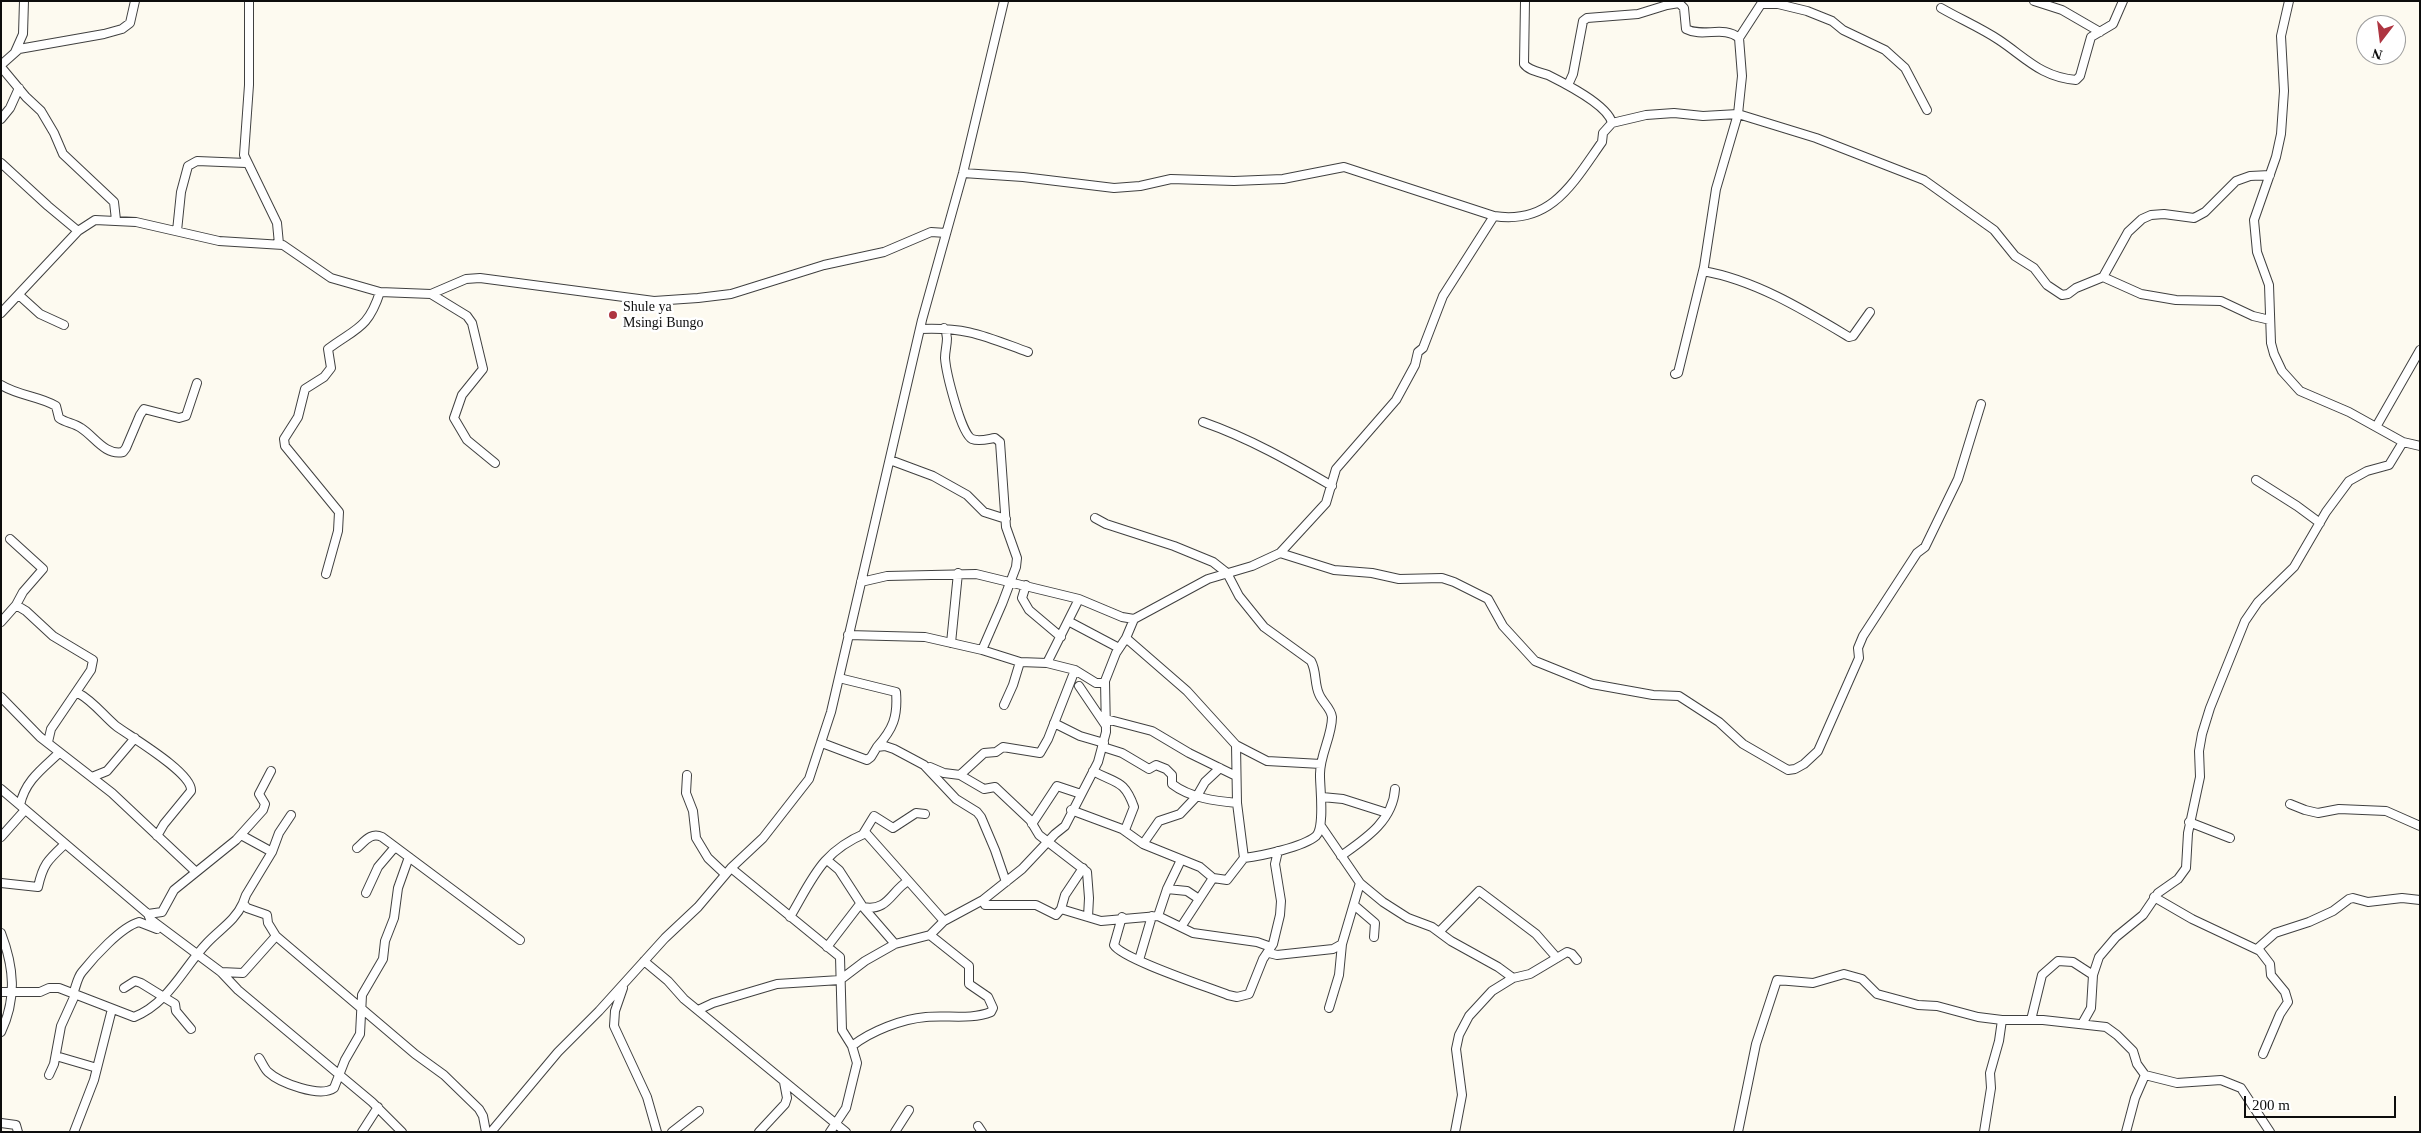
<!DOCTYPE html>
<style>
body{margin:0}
#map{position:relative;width:2421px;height:1133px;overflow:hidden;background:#fdfaf0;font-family:"Times New Roman",serif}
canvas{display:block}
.frame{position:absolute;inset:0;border:2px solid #0d0d0d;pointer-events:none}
.north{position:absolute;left:2356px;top:15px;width:50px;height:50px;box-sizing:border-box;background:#fff;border:1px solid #9e9e9e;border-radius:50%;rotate:195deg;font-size:14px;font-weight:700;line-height:20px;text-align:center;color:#0d0d0d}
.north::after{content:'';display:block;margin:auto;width:18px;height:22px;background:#ae3541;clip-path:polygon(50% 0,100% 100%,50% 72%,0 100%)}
.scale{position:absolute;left:2244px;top:1096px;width:152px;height:22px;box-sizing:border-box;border:2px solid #0d0d0d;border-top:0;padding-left:6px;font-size:15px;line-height:18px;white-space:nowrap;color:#0d0d0d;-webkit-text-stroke:4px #fff;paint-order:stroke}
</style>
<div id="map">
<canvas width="2421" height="1133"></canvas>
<div class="frame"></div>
<div class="north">N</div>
<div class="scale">200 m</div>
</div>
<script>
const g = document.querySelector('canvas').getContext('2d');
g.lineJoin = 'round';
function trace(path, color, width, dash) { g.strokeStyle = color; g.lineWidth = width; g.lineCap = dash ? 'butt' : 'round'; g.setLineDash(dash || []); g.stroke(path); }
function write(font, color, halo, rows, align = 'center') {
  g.font = font + ' "Times New Roman",serif'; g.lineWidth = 5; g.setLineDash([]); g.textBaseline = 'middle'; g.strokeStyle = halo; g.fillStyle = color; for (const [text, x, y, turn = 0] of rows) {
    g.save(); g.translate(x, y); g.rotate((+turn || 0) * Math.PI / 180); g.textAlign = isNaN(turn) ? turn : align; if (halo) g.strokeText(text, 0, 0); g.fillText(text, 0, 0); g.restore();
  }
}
const minor = new Path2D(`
 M249 1V85L244 155 277 223 279 244
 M1525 1 1524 64C1529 71 1540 72 1548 75 1564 83 1608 105 1612 123
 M2034 1 2062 10 2100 32
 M2289 1 2281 36 2284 91 2281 134 2276 157 2254 220 2257 252 2269 285 2271 343 2274 354 2282 371 2300 391 2349 412 2403 442 2420 446
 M1762 4H1778L1807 11 1832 21 1843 30 1885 50 1905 68 1927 110
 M1941 8C1960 19 1981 28 1999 40 2026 58 2041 77 2076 80L2080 76 2091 37 2113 24 2123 1
 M1739 38 1763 1
 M15 52 23 34 24 1
 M1 65 19 49 104 34 122 29 130 23 135 1
 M1 67 26 97 41 111 54 133 63 154 114 202 116 220
 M1568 85 1573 74 1583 21 1587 18 1638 14 1667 5 1679 3 1684 8 1686 29C1703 38 1724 25 1739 38L1742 76 1738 114 1716 189 1704 267 1678 373 1675 374
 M1 119 10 108 19 88
 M1 163 48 206 78 231
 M963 173 1023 177 1114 188 1140 186 1171 179 1234 181 1283 179 1344 167 1494 216C1551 225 1573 183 1602 142L1603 133 1612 123 1646 115 1674 113 1703 116 1738 114 1816 138 1924 180 1994 230 2015 256 2034 268 2047 285 2062 295 2068 294 2076 288 2103 277 2128 232 2142 219 2151 215 2164 214 2194 218 2205 212 2236 181 2250 176 2270 175
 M177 231 181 192 188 166 197 161 246 163
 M1703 271C1755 280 1804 310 1849 337L1853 336 1870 312
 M2103 277 2141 294 2176 300 2221 301 2253 316 2270 320
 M431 294 467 316 472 323 483 369 462 395 454 418 467 440 495 463
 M19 295 40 314 64 325
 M1 313 78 231 95 220 136 222 219 241 283 245 331 278 380 292 431 294 466 279 480 278 654 301 698 298 731 294 824 265 884 252 931 232 946 233
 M944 328C950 338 945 347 945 358 946 372 961 434 972 439 979 442 988 439 995 438L1000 442 1006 527 1017 558 1016 567 1002 604 982 650
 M920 329C968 327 984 336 1028 352
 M1 385C19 396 39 396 56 406L59 418C66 423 74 423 81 428 94 436 105 456 123 452L126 448 140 415 144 409 179 418 186 416 197 383
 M1203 422C1249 438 1291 462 1332 486
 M2376 427 2420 350
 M890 460 933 476 967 495 984 512 1006 519
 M2256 480 2297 506 2320 523
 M1280 553 1326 503 1336 469 1396 400 1415 365 1418 352 1423 348 1443 296 1494 216
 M326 574 338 531 339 512 285 446 284 439 298 417 305 389 324 377 331 368 328 349C356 328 368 329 380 292
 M861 582 887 576 976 574 1079 599 1122 617 1134 619 1208 579 1252 566 1280 553 1334 570 1372 573 1399 579 1442 578 1454 582 1488 599 1503 626 1535 661 1592 684 1653 695 1679 696 1719 722 1743 744 1788 770 1795 769 1804 764 1818 751 1859 658 1858 648 1863 636 1917 553 1925 547 1958 479 1981 404
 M1026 585 1022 598 1029 610 1061 637
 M16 605 26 611 53 636 93 660 91 670 51 729 48 742
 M1068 621 1119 648
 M1 622 16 605 23 592 43 569 10 539
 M848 635 925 637 982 650 1020 662 1047 663 1075 670 1096 683H1104
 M1126 638 1187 691 1236 745 1237 803 1244 858
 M951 643 958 573
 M1047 663 1079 599
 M839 678 896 692C898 717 893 729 877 747
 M1079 686 1106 726
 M78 693C93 701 103 715 116 726 131 737 193 773 191 791L164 824 157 836
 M1 697 40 737 112 793 196 872
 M1004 705 1013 685 1020 662
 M1106 719 1152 731 1189 753 1236 776
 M1054 723 1080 736 1104 743
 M822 743 867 760 871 757 877 747 885 746 894 749 924 765 956 799 977 812 981 817 995 850 1006 882
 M1236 745 1267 761 1321 764
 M1103 747 1122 753 1149 769 1156 765 1166 769 1172 775V784C1190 798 1216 801 1237 803
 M930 767 944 773 960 775 984 789 995 787 1030 820 1039 835 1087 872 1089 898 1088 917
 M1093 771C1116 784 1124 779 1134 807L1125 830
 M687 775 686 793 693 811 696 838 708 858 725 874
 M960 775 984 753 996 752 1003 747 1040 753 1048 739 1075 670
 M92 777 107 771 135 738
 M1 789 148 914 150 919 221 972 238 990 372 1102 402 1132
 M1322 797 1343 799 1387 813
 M2290 804 2305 810 2318 813 2339 809 2386 811 2420 826
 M20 805C25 781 42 769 59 753
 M1071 810 1122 829 1143 844 1200 867 1213 878 1227 880 1244 858C1261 856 1303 847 1316 836 1325 827 1320 789 1320 776 1319 756 1332 737 1332 717 1331 708 1322 702 1319 694 1314 683 1317 672 1311 661L1264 627 1239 596 1227 573 1213 562 1174 546 1106 524 1095 518
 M291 815 279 833 272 852 246 895 243 903 247 908 267 915 268 923 276 936 415 1054 444 1075 479 1109 483 1116 486 1132
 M2189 822 2230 838
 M1032 824 1057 786 1081 794
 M1321 826 1360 883 1383 902 1408 918 1432 927 1451 941 1498 967 1513 978
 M863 834 874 816 893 828 916 813 925 814
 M241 835 272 852
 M1 837 25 810
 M1143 844 1159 821 1180 814 1197 796 1205 782 1220 768
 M357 848C365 841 371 832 382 837L520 940
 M1341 856C1365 839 1393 821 1395 789
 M827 860 839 870 863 907C888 912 891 891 908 881
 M731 868 840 957 842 1030 852 1046 857 1063 846 1108 830 1132
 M1 883 38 887C43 864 48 860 65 844
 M1167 889 1187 891 1199 899
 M366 893 378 867 395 847
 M2154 897 2192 919 2260 951 2270 964 2271 975 2285 992 2288 1002 2280 1014 2263 1054
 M983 900 985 905H1036L1056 915 1061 909 1065 895 1083 868
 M1354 905 1375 923 1374 937
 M863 907 895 944
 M1061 909 1101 921 1158 916 1193 933 1257 942 1271 947
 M148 914 162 912 174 890 236 840 263 810 265 804 259 794 271 771
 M1158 916 1167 889 1181 860
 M790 917C813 878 821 852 866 833L944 921
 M1122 917 1114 945C1122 959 1208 987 1228 995L1237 997 1249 994 1263 959 1273 944 1280 915 1281 901 1275 864 1278 851
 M1181 927 1213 878
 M1439 932 1479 891 1536 934 1557 958
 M1 933C14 967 17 998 1 1032
 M827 947 860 904
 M2257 949 2275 933 2309 922 2333 911 2349 899 2353 898 2368 902 2402 898 2420 900
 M1269 953 1277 955 1333 949 1342 944 1360 883
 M1139 960 1152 916
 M644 961 668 981 684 999 846 1132
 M221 972 243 973 276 936
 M124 988 135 981 141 983 175 1004 176 1011 191 1029
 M623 988 615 1011 614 1026 647 1097 657 1132
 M1 992H40L49 988H59L134 1017C169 1003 183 968 207 943 220 929 235 921 243 903
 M73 994C76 987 77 978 82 972 94 957 121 927 139 922L157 929
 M1329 1008 1339 975 1342 944
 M698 1010 713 1003 777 984 840 980 865 961 895 944 930 935 944 921 983 900 1022 869 1055 834 1065 826 1098 762 1106 732 1105 681 1116 653 1126 638 1134 619
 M2031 1020 2042 975 2058 961 2073 962 2093 975
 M2082 1024 2091 1008 2093 975 2099 957 2116 937 2143 915 2158 893 2178 879 2186 868 2188 833 2200 777 2199 751 2202 734 2210 708 2245 621 2258 602 2294 567 2326 512 2349 481 2367 471 2389 465 2403 442
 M852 1046C871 1031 902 1019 926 1017 948 1015 971 1020 991 1012L993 1008 988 997 969 984V966L930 935
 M56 1056 97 1068
 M259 1058C262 1062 264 1068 268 1072 280 1083 320 1098 334 1088L345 1060 360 1034 362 995 383 959 385 941 394 918 398 888 409 857
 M49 1075 54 1064 61 1026 75 995
 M1 1123 16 1125 18 1132
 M978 1126 982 1132
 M74 1132 94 1080 112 1009
 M362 1132 378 1107
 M491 1132 558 1052 599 1011 665 938 698 907 731 868 763 838 809 779 831 712 922 320 963 173 1004 1
 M672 1132 699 1111
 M759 1132 785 1104 787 1098 784 1082
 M895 1132 909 1110
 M1455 1132 1462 1095 1456 1049 1459 1035 1469 1016 1492 991 1513 978 1530 974 1567 952 1572 954 1577 960
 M1738 1132 1756 1044 1777 980 1813 983 1844 974 1862 979 1877 994 1918 1005 1937 1006 1978 1017 2002 1020H2043L2106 1027 2117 1035 2133 1051 2137 1064 2145 1075 2177 1083 2221 1080 2241 1088 2270 1132
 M1984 1132 1991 1088 1990 1073 1999 1041 2002 1020
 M2126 1132 2135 1098 2145 1075`);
const markers = [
 [613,315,5,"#ae3541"]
];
const poiNames = [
 ["Shule ya",623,307],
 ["Msingi Bungo",623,323]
];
trace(minor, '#404040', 10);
trace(minor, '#fff', 8);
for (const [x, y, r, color] of markers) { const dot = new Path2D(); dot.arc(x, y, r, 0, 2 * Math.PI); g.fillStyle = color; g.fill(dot); trace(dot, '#fff', 2); }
write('14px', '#0d0d0d', '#fff', poiNames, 'left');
</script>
